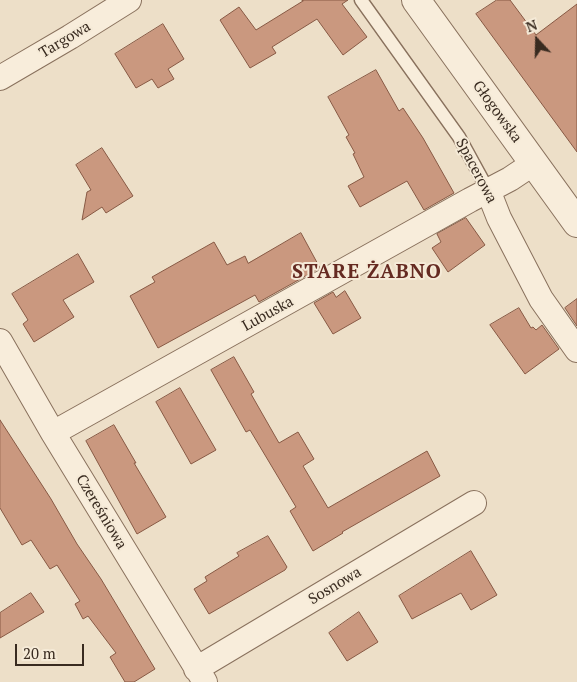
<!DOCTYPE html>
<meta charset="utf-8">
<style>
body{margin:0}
#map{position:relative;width:577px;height:682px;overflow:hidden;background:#eddfc8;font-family:"PT Serif",serif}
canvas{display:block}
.north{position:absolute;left:512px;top:15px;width:50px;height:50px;-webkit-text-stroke:4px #f5ead7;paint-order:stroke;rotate:339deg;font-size:14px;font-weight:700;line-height:20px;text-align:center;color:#392b20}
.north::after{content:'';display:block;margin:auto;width:18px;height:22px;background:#392b20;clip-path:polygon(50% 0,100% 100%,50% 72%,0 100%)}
.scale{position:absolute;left:15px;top:644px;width:69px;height:22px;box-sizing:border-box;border:2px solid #392b20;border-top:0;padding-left:6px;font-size:15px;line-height:18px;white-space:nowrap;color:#392b20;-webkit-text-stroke:4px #f5ead7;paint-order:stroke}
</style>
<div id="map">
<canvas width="577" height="682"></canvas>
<div class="north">N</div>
<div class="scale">20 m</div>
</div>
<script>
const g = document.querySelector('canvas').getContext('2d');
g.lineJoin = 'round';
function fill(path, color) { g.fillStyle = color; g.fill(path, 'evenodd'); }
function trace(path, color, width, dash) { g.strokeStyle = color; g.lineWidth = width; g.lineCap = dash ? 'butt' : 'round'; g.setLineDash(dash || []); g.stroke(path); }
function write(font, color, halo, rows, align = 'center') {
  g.font = font + ' "PT Serif",serif'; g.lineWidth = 4; g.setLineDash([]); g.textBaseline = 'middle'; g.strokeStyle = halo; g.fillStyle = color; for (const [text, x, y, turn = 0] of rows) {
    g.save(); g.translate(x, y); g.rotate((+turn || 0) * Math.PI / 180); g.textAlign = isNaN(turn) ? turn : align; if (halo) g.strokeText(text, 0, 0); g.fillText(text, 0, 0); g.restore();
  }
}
const building = new Path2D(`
 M302 0H348L342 4 367 37 343 55 317 19 272 47 276 53 250 68 220 20 239 7 256 30 303 1Z
 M497 0H510L536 35 577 4V152L476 14Z
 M163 24 184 59 168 69 174 79 158 88 152 79 136 88 115 54Z
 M376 70 399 111 403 108 423 138 454 193 424 210 407 181 360 207 348 186 364 177 353 154 355 153 346 137 349 135 328 97Z
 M102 148 133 196 106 213 102 207 82 220 87 192 91 190 76 165Z
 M466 218 485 245 448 272 432 248 441 242 437 234Z
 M301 233 320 268 259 302 255 295 158 348 130 296 155 282 152 277 214 242 227 265 245 256 248 263Z
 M78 254 94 282 63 300 74 317 34 342 23 324 28 320 12 294Z
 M345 291 361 318 333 334 314 303 333 292 336 297Z
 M577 299V326L565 308Z
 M519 308 531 328 533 327 536 330 542 325 559 349 525 374 490 325Z
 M234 357 254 392 251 394 279 443 298 432 314 459 303 466 328 508 427 451 440 476 342 532 343 533 313 551 290 511 296 507 250 430 246 432 211 370Z
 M180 388 216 450 191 464 156 402Z
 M0 420 51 499 77 544 101 579 155 669 134 682H125L110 657 116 653 88 616 83 619 75 604 80 601 57 565 50 569 31 540 22 545 0 508Z
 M114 425 136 463H134L166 517 137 534 86 441Z
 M268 536 287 567 285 570 209 614 194 589 207 581 205 577 239 556 237 553Z
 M471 551 497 595 471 610 461 593 412 619 399 596Z
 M31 593 44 612 0 638V613Z
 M359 612 378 642 347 661 329 633Z`);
const service = new Path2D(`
 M361 0 459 137 488 190`);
const minor = new Path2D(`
 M0 78 70 37 129 0
 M488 190 499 218 541 299 577 350
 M0 341 53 433 205 682
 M53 433 470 200 510 179 534 163
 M196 669 474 503`);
const tertiary = new Path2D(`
 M416 0 577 223`);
const streetNames = [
 ["Targowa",65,40,-31],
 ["Głogowska",497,112,54],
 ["Spacerowa",476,171,62],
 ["Lubuska",268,314,-29],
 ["Czereśniowa",101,512,59],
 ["Sosnowa",335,586,-31]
];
const districtNames = [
 ["STARE ŻABNO",367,272]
];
fill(building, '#ca987f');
trace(building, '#875944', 1);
trace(service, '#89715d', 15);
trace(minor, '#89715d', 26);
trace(tertiary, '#89715d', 30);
trace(service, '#f8eddb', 12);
trace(minor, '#f8eddb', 24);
trace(tertiary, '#f8eddb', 28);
write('15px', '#392b20', '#f5ead7', streetNames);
g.letterSpacing = '1px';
write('bold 20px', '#652a21', '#f5ead7', districtNames);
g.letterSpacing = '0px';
</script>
